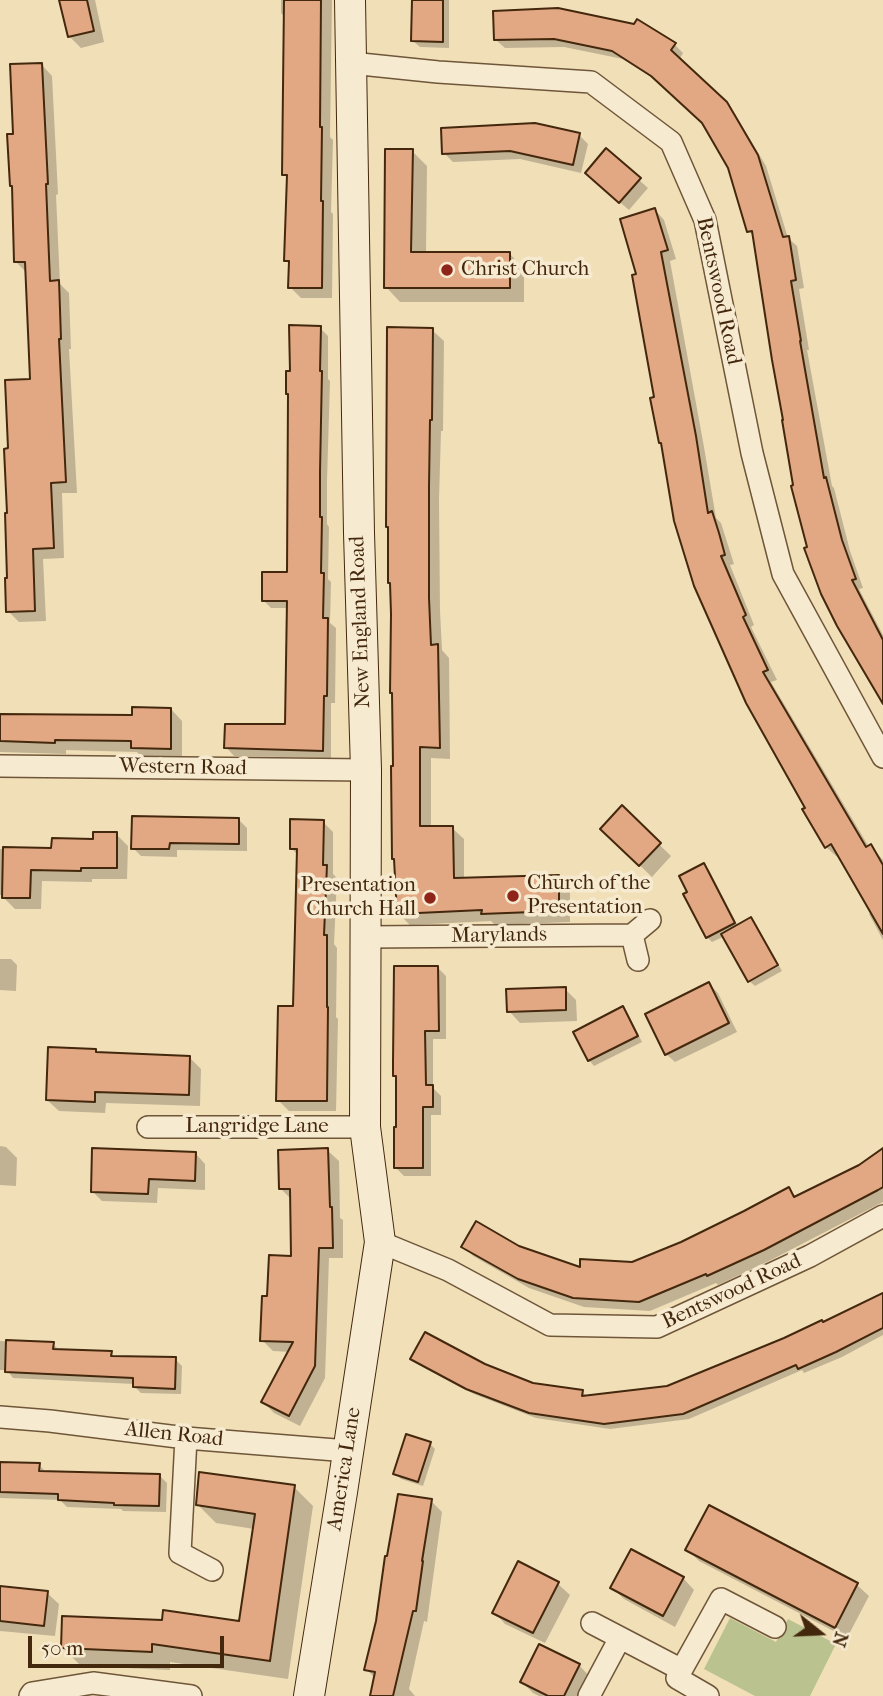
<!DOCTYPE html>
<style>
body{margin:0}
#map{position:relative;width:883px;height:1696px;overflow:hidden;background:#f1dfb8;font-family:"IM FELL French Canon",serif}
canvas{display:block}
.north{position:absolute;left:785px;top:1598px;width:70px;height:70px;-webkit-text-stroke:5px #f6ead1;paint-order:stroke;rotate:108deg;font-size:19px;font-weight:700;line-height:28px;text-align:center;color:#44280d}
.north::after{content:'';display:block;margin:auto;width:24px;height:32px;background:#44280d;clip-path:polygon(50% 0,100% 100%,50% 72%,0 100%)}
.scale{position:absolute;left:28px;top:1636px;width:196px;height:32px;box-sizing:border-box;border:4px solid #44280d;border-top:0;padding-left:9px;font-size:21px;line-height:24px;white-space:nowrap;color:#44280d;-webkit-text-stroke:5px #f6ead1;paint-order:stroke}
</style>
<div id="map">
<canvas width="883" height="1696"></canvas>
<div class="north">N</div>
<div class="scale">50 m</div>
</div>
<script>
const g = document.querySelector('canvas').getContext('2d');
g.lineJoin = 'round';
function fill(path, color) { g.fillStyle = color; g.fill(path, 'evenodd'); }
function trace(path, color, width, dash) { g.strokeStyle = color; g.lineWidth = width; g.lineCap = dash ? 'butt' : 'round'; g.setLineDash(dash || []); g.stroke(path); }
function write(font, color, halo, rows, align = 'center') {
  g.font = font + ' "IM FELL French Canon",serif'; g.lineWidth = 7; g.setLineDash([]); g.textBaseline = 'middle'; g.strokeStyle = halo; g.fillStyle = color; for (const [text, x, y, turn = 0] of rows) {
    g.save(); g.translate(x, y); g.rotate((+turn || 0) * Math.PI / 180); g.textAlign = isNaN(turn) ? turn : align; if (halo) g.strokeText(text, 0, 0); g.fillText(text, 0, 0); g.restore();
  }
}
const green = new Path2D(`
 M730 1618 776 1642 788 1619 836 1644 810 1696H755L704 1669Z`);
const shadow = new Path2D(`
 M61 0H95L104 42 81 48 69 36Z
 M281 0H332L330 137 333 140 331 212 333 214 332 298H301L290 287V264L286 260 289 179 284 174 286 18 281 13Z
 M414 0H449V48L420 47 413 41Z
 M495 13 674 44 683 53 679 60 735 114 766 166 788 238 797 246 804 288 799 289 809 350H807L832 486 834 488 850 551 863 588 859 589 883 635V700L809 549 795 487 755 238 749 231 730 167 704 123 662 84 623 59 564 47 505 48 496 40Z
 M41 64 52 76 58 194 56 195 60 284 69 293 71 349H69L77 493H62L64 558 43 559 46 621 19 622 8 611 10 450 32 380 27 273 16 262 14 136Z
 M579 135 588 144 581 173 520 159 453 162 444 153Z
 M606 150 648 188 629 210 595 181Z
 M412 151 427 166 426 254H510L524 269V302H400L386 287Z
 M655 210 664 220 676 259 670 261 704 447 716 518 721 523 734 564 730 565 754 625 751 627 777 680 771 682 869 847 871 846 883 860V940L869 914 872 912 839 854 836 856 826 847 807 808 663 445 660 443 656 398 638 276Z
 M320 328 328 336V379L330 381 327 481V524L329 527 328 579 331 582 330 623 336 628 335 703H331V758L234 756 226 747 287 725 289 608H271L263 600 289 574 292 372Z
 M432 330 444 341 443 431H441L439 500 440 611 442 650 449 658 450 759 431 758V828H452L464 839V880L559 877 570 888V922L495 925 491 921 410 925 398 913 395 768Z
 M171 709 182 721V760L144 759 137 752 66 750V754L0 752V715L133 717Z
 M622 808 671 856 652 877 602 829Z
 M239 820 247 828V851L177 850V857L141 856 133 848Z
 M323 822 333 832V874L337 878 334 944 337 948 336 1017 338 1019 336 1111H289L278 1100 295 1008 298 855 291 848Z
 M116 834 128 846 127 879H92V882L42 881 41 909H15L3 897V895H0V849H53Z
 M704 865 709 870 738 926 750 919 756 925 782 971 755 986 749 981 725 936 712 942 707 937Z
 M0 959H11L17 965 16 991 0 990Z
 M437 967 446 976V1039H433V1088L441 1096V1115H431V1176H404L395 1167 398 1129 397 1078 395 1076Z
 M709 984 718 993 737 1032 675 1062 666 1054Z
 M565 989 576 1000 577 1021 520 1023 509 1011Z
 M623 1008 628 1014 642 1042 594 1066 589 1060Z
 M96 1050 99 1054 189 1057 201 1069 200 1106 106 1103 105 1113 59 1111 47 1100Z
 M0 1146 6 1147 17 1158 16 1186 0 1185Z
 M327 1150 339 1161 340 1218 343 1220V1258H329L325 1378 300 1426 274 1413 263 1402 290 1352 273 1351 262 1340 269 1298 293 1258 292 1200 281 1189Z
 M883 1150V1202L773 1259 718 1285 716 1283 650 1311 584 1307 529 1288 473 1256 464 1246 518 1248 581 1270 632 1264 682 1243 788 1189 797 1197 860 1166Z
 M196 1154 205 1164V1190L158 1188 157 1203 102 1201 92 1191Z
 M883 1296V1335L842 1357 804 1373 802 1370 689 1419 610 1429 536 1418 474 1394 418 1364 412 1359 484 1366 533 1384 582 1392 588 1397 668 1388 824 1324Z
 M0 1341 53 1344 60 1351 111 1353 115 1357 175 1359 182 1366 181 1394 141 1393 134 1386V1384L13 1378 7 1370H0Z
 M430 1444 435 1449 423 1486 401 1479 395 1473Z
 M0 1464 39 1465 47 1473 160 1476 167 1483 166 1512 123 1511 121 1509 67 1507 60 1500 0 1498Z
 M294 1487 313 1506 288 1679 170 1662V1670L81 1666 62 1647 241 1623 254 1529 216 1523 197 1504Z
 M431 1501 442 1512 427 1622 424 1621 409 1689 415 1696H371L375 1678 366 1669 377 1621 389 1558Z
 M710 1507 857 1585 869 1596 847 1638 699 1561 687 1549Z
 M518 1563 558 1584 570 1595 545 1643 505 1624 494 1612Z
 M683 1578 694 1590 675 1627 624 1599 612 1588Z
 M0 1588 47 1593 59 1604 55 1636 0 1631Z
 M579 1665 590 1677 581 1696H539L533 1693 522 1682Z`);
const building = new Path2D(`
 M59 0H87L94 31 68 37Z
 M284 0H321L320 127H322L321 201H323L322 288H288L289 261H284L287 175H282Z
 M412 0H443V42L411 41Z
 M558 8 634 24 637 19 676 43 671 50 727 102 758 155 783 237 789 236 796 280 791 281 801 341H800L824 478 826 477 842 540 856 579 852 580 883 640V704L837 626 821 594 804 548 807 547 791 486 793 485 782 420H783L772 360 752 231 747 232 728 168 702 123 651 76 612 51 554 39 494 40 493 11Z
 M42 63 48 184H46L50 281 59 280 61 339H59L66 482 51 483 54 548 33 549 35 611 6 612 5 578H7L5 513H7L4 449 8 448 5 380 30 379 25 262H14L12 186H10L7 134H13L10 64Z
 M535 123 580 133 573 165 510 151 442 154 441 128Z
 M606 148 641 178 619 203 585 173Z
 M385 149H413L411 252H510V288H384Z
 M655 208 668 250 661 252 696 436 708 513 712 511 719 533 725 555 721 556 746 615 743 617 768 670 763 672 866 847 871 844 883 865V934L831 844 825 848 802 809 805 808 746 703 694 586 674 521 661 443H659L650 398 654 397 632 275 636 274 620 219Z
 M289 325 321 326 320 371H322L320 472V517H322L321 573H324L323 618H328L327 696H324L323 751 224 748 225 724H285L287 601H262V572H287L288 394H286V371H290Z
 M387 327 433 328 432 420H430L429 487V598L431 645 438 644 440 748 420 747V826H453L454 878 559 875V911L481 914 482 910 397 914 394 859H392L391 766H393L392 693H390L391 614 390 583H388V527H386Z
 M132 707 171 708V749L131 748V741L55 740V743L0 741V714L132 715Z
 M622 805 661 843 639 866 600 829Z
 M132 816 239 818V844L170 843 169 849H131Z
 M290 819 324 820 323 865H327L324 935H327V1007H328L327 1101H276L278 1006H293L297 849H290Z
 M93 832H117V868H81V871L31 870 30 898H2L3 847 51 848 52 838 93 839Z
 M704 863 735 923 706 938 683 894 687 892 679 876Z
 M751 917 778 965 748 982 721 934Z
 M394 966H438L439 1031H425L426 1085H433V1107H423V1168H394V1127H396V1076H393V1062Z
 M709 982 729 1023 665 1055 645 1014Z
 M566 987V1010L507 1012 506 989Z
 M623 1006 638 1036 588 1061 573 1032Z
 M48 1047 96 1049V1052L190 1056 189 1095 95 1092V1102L46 1100Z
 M92 1148 196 1152 195 1181 149 1179 148 1194 91 1192Z
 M328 1148 330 1207H332L333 1248H319L315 1366 289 1416 261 1402 293 1342 260 1341 262 1296H267L269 1255 291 1256 290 1189H279L278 1150Z
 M883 1148V1187L878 1190 764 1250 707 1276 706 1274 639 1302 573 1298 518 1279 461 1247 476 1221 519 1246 580 1267V1259L632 1262 681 1242 744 1211 789 1187 794 1197 859 1165Z
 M883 1293V1328L836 1352 798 1369 796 1365 683 1414 604 1424 529 1413 466 1389 410 1359 425 1332 485 1364 533 1383 583 1390 582 1396 667 1386 784 1338 822 1320 823 1322Z
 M6 1340 54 1342 53 1349 112 1351 111 1356 176 1357 175 1389 133 1387V1378L5 1372Z
 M406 1434 431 1442 418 1482 393 1474Z
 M0 1462 40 1463 39 1471 160 1474 159 1506 114 1505V1503L58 1500V1494L0 1492Z
 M199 1472 295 1485 270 1661 152 1644V1652L61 1648 62 1616 162 1620 163 1610 239 1621 255 1514 196 1505Z
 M398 1494 432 1499 422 1561H423L416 1611H413L393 1696H370L375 1672 364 1670 376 1621 385 1556H387Z
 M709 1505 858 1583 835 1628 685 1550Z
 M631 1549 684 1577 663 1616 610 1588Z
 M518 1561 559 1582 533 1633 492 1613Z
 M0 1586 48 1591 44 1626 0 1621Z
 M539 1644 580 1664 564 1696H548L520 1682Z`);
const street = new Path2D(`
 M351 63 438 72 591 82 671 142 705 220 752 453 783 574 883 757
 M0 766 366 770
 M632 935 650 920
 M366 937 632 935 638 960
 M148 1127H365
 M380 1242 448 1270 550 1325 657 1327 810 1256 883 1216
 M0 1417 50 1421 186 1438 348 1451
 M186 1438 180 1553 212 1570
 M592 1623 680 1669
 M30 1696 32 1693 93 1683 191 1696
 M589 1696 620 1638
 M708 1696 677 1678 721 1599 775 1627`);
const secondary = new Path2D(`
 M309 1696 342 1492 380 1242 365 1127 366 770 359 533 350 0`);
const markers = [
 [447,270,7,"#8f2418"],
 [513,896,7,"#8f2418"],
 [430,898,7,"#8f2418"]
];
const poiNames = [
 ["Christ Church",461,270],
 ["Church of the",527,884],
 ["Presentation",527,908],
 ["Presentation",416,886,"right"],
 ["Church Hall",416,910,"right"]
];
const streetNames = [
 ["Bentswood Road",718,291,78],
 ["New England Road",361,622,-92],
 ["Western Road",183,768,1],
 ["Marylands",499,936,-1],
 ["Langridge Lane",257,1127],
 ["Bentswood Road",732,1292,-25],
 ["Allen Road",174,1435,6],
 ["America Lane",345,1469,-81]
];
fill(green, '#bac28f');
fill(shadow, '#0003');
fill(building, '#e2a783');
trace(building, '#44280d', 2);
trace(street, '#6f5638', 24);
trace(secondary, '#44280d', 32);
trace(street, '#f6ead1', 21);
trace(secondary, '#f6ead1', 30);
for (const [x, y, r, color] of markers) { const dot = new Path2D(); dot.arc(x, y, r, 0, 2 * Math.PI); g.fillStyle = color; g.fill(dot); trace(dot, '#f6ead1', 2.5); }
write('21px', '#44280d', '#f6ead1', poiNames, 'left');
write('21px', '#44280d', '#f6ead1', streetNames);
</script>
